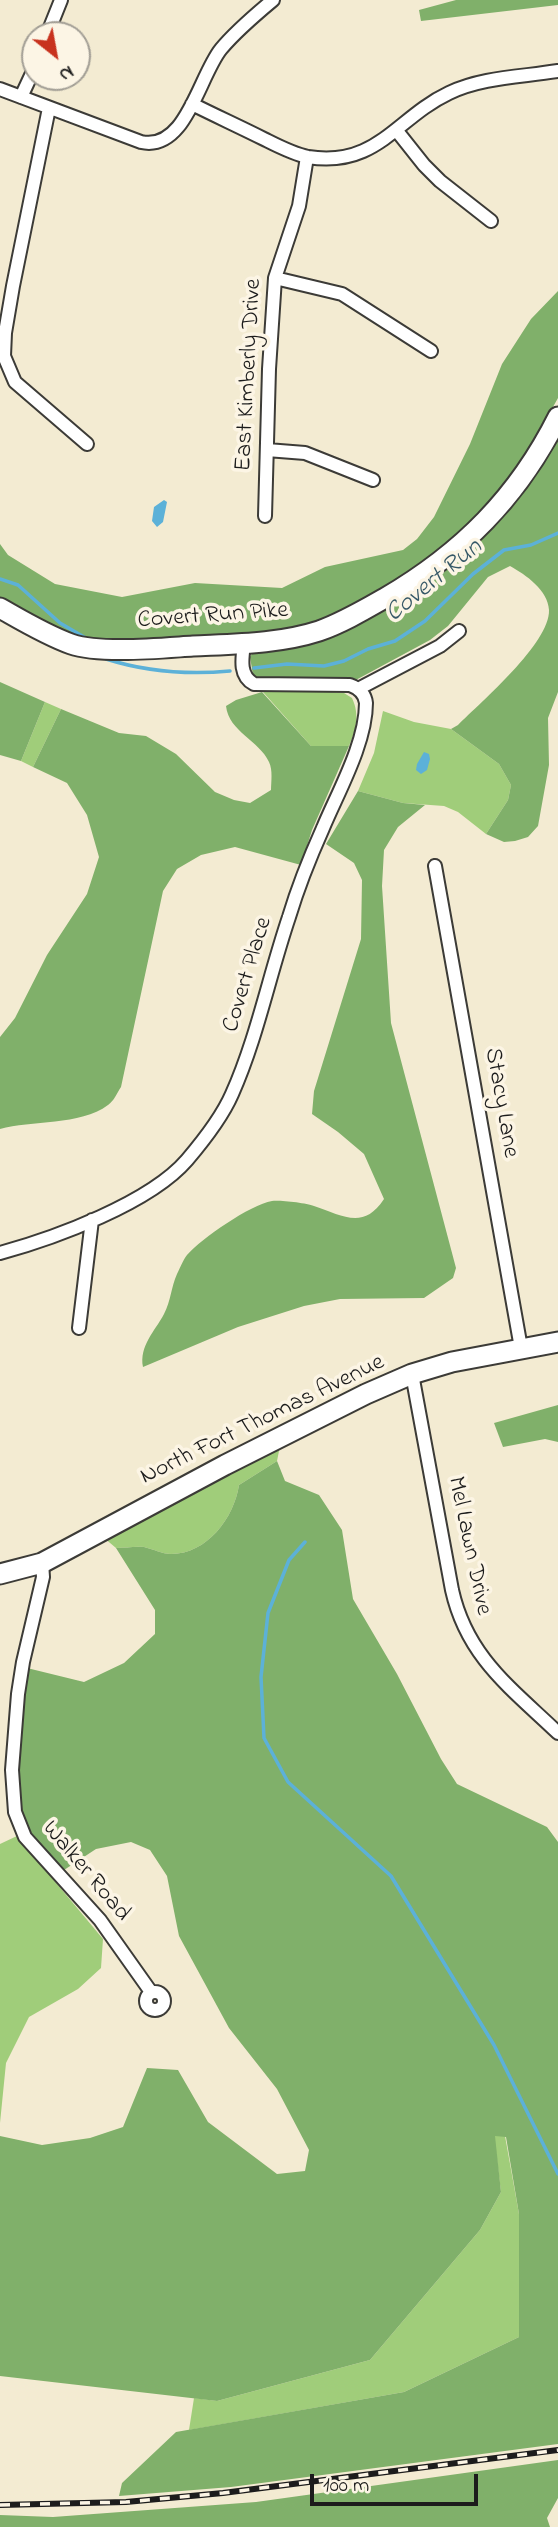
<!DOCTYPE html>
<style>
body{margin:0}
#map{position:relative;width:558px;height:2527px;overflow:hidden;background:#f3ebd2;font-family:"Indie Flower",sans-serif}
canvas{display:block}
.north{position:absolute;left:21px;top:21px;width:70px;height:70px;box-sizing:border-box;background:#fcf5e5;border:2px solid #a29e95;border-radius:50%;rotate:149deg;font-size:19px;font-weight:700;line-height:28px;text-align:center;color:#1c1c1c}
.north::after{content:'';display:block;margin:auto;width:24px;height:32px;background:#c8321e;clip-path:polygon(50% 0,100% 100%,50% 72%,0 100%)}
.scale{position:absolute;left:310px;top:2474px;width:168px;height:32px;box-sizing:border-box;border:4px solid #1c1c1c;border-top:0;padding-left:9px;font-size:21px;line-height:24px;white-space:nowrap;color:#1c1c1c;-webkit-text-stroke:5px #fcf5e5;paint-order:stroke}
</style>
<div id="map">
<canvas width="558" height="2527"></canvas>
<div class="north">N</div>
<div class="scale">100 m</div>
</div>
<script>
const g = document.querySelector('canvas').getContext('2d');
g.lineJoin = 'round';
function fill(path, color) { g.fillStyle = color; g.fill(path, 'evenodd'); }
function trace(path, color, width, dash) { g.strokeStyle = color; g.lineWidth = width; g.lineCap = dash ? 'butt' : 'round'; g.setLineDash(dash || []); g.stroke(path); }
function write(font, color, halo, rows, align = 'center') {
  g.font = font + ' "Indie Flower",sans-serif'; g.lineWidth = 7; g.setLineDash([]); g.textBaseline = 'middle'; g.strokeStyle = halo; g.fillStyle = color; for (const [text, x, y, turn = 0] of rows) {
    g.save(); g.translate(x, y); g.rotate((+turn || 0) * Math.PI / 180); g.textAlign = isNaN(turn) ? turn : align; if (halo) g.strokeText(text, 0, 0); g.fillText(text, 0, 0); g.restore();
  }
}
const green = new Path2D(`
 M319 691 344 693 352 698C360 715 356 730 349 746H311L263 692Z
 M45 702 61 709 33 767 21 761Z
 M383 711 414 722 451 729 499 764 511 785 508 800 486 834 458 812 444 806 403 803 358 791 374 753Z
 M280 1446 277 1461 239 1485C234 1518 207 1554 171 1554 162 1554 153 1549 144 1547 135 1546 125 1548 116 1548L103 1537Z
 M17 1836 103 1939 101 1968 78 1989 29 2017 6 2063 0 2123V1844Z
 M494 2136H505L519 2214V2337L404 2392 189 2430 194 2398 217 2401 370 2360 480 2230 501 2192Z`);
const forest = new Path2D(`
 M456 0H558V5L421 21 419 10Z
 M558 291V398L525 457 487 511 428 564 327 621 285 631 179 640 74 639 0 599V544L8 555 55 584 122 597 195 583 282 588 325 567 403 550 417 539 434 517 470 444 502 364 531 319Z
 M558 432V692L548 718 549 765 538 826 528 837 515 841 504 842 486 834 508 800 511 785 499 764 451 729 458 725C481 702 550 643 549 610 548 590 526 575 510 566L488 577 448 626 430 640 354 681 260 680 253 675 250 657 253 652 362 618 424 585 467 551Z
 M0 682 45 702 21 761 0 755Z
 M262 692 311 746H349L312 830 301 865 235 847 201 855 177 869 163 891 121 1087C117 1093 114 1101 108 1105 80 1126 31 1120 0 1129V1037L15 1018 47 955 87 894 99 857 87 815 67 783 33 767 61 709 119 733 146 736 176 754 215 792 234 800 250 803 271 790C271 782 273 770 269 762 259 740 229 732 226 706L236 700Z
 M358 791 403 803 425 805 398 827 384 850 382 886 391 1023 456 1268 453 1278 424 1298 340 1299 304 1306 238 1327 143 1367C139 1346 155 1331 164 1314 171 1301 171 1287 177 1274 180 1268 183 1260 187 1255 202 1238 250 1205 272 1201 280 1200 306 1203 314 1206 342 1215 363 1231 384 1199L364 1154 338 1132 312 1114 314 1091 361 939 362 880 354 863 326 844Z
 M558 1405V1442L545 1439 503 1447 494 1423Z
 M277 1461 285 1481 319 1495 342 1530 353 1599 397 1674 441 1759 457 1784 547 1827 558 1842V2444L231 2487 119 2496 122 2483 176 2432 404 2392 519 2337V2214L506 2137 495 2136 501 2192 480 2230 370 2360 217 2401 0 2376V2136L42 2145 90 2138 123 2127 147 2068 178 2070 208 2122 277 2174 305 2171 309 2150 277 2089 229 2028 179 1936 167 1876 150 1850 131 1842 96 1849 64 1870C53 1857 38 1844 29 1829 8 1795 23 1708 27 1668L84 1682 124 1663 155 1634V1610L116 1548C125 1548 135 1546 144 1547 153 1549 162 1554 171 1554 207 1554 234 1518 239 1485Z
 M558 2460V2498L547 2518 550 2527H0V2515L53 2517 256 2502Z`);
const water = new Path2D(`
 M164 500 167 502 163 522 157 527 152 521 154 507Z
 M424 752 429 754 430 759 427 770 421 774 416 770 417 764Z`);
const stream = new Path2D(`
 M0 579 18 585 60 623 84 637
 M106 659C147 672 187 675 230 671
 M254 668 287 664 324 666 344 661 368 649 395 641 425 621 473 574 504 550 531 545 558 533
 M305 1542 289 1560 268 1613 261 1677 264 1738 288 1782 391 1876 494 2045 558 2174`);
const street = new Path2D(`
 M47 35 61 0
 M0 89 141 142C186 152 199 76 221 49 236 31 255 15 273 0
 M21 97 35 67
 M192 104C216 116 240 127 264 139 278 146 293 154 308 157 377 168 396 118 449 93 482 77 522 77 558 71
 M49 108 13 286 5 333 4 356 15 382 87 444
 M397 131 424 165 440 181 491 221
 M275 278 342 294 431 351
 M267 450 305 453 373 480
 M265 516 269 369 275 278 299 206 307 157
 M358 689 440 646 459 631
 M435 866 521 1348
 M0 1253C55 1238 150 1203 187 1160 204 1140 222 1117 232 1094 257 1038 269 976 289 917 298 887 310 857 323 828 338 792 366 743 366 703 365 693 358 688 350 685L254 684C239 676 242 659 244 644
 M79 1328 92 1220
 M412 1374 452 1590C467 1657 511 1688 558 1733
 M42 1563 43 1577 23 1662 18 1694 12 1770 15 1812 25 1837 100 1920 151 1992
 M146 2001a9 9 0 1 1 18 0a9 9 0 1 1-18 0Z`);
const secondary = new Path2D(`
 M0 608C23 621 46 635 71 644 100 654 161 648 193 646 234 644 279 644 319 631 342 623 364 610 385 598 462 553 518 497 558 417
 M0 1574 42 1563 225 1465 366 1394 412 1374 452 1362 558 1342`);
const rail = new Path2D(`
 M0 2505 126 2502 223 2493 558 2450`);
const streetNames = [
 ["East Kimberly Drive",250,375,-87],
 ["Covert Run Pike",213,617,-4],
 ["Covert Place",249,975,-73],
 ["Stacy Lane",500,1103,80],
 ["North Fort Thomas Avenue",263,1421,-26],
 ["Mel Lawn Drive",468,1546,78],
 ["Walker Road",85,1872,50]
];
const waterNames = [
 ["Covert Run",435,582,-39]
];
fill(green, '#a0cd7a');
fill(forest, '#80b06a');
fill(water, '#5cb1d8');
trace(stream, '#5cb1d8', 3.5);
trace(street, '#3c3b37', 16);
trace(secondary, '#3c3b37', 23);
trace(street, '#fff', 12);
trace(secondary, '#fff', 19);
trace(rail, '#1c1c1c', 6);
trace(rail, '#fcf5e5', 3.5, [10]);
write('24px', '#1c1c1c', '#fcf5e5', streetNames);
write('italic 26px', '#365867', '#fcf5e5', waterNames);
</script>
